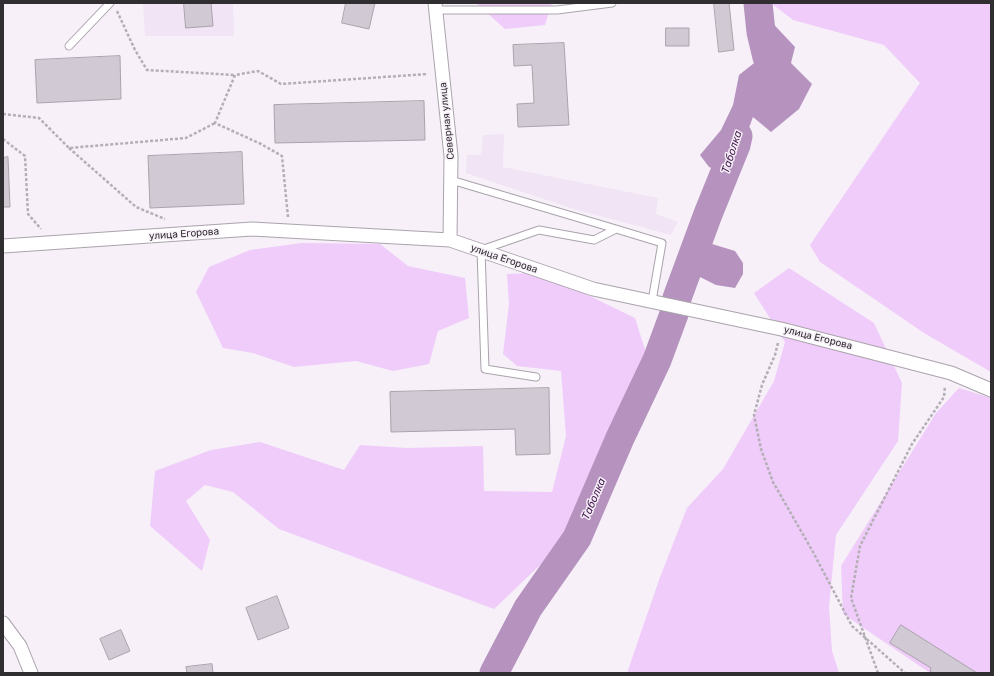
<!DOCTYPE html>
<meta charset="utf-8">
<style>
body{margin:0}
#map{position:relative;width:994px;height:676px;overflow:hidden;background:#f7f0f9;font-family:Rubik,sans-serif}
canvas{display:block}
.frame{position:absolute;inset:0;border:4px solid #312e31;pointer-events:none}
</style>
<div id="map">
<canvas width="994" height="676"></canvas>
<div class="frame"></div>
</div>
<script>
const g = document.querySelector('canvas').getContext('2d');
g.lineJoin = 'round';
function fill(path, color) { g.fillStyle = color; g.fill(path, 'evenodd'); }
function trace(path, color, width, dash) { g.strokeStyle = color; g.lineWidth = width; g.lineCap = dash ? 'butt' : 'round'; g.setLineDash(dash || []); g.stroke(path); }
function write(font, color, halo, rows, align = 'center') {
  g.font = font + ' Rubik,sans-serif'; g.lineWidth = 3; g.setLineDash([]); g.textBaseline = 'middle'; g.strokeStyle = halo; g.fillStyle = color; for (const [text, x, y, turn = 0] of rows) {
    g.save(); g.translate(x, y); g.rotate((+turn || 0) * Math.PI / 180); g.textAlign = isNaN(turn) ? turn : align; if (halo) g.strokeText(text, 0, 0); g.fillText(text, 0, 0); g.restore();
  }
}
const built = new Path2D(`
 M143 3H233L234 36H145Z
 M504 134 503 167 658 198 656 214 678 222 671 235 574 209 466 173 467 155H481L483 135Z`);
const green = new Path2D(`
 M476 3H552L545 25 505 29Z
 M771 3H991V372L924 333 820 262 810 245 920 83 884 45 793 20Z
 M302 243 380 244 408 266 465 278 469 318 438 331 429 364 393 371 356 361 294 367 253 353 223 348 196 292 209 267 250 250Z
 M789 268 874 323 902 383 898 441 836 535 829 607 832 651 839 673H627L659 580 687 508 723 469 774 381 785 342 754 293Z
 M529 273 569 286 635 318 647 356 619 416 559 547 494 609 279 529 233 492 205 485 186 501 210 540 202 571 150 526 155 471 211 450 260 442 344 470 360 445 407 448 483 446 484 491 552 492 566 436 561 371 517 366 503 354 509 304 507 274Z
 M959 388 991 398V673H930L843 614 841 566 936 413Z`);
const water = new Path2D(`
 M765 15 795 47 791 63 812 84 799 109 771 132 753 117 737 160 724 173 709 167 700 155 721 130 733 105 739 75 763 56 756 21Z
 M712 244 735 251 743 263V274L735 288 716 285 692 273 683 260 689 247Z`);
const river = new Path2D(`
 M758 3 761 32 767 57
 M677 298 708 214 736 145 738 136
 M494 673 528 608 577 538 620 438 657 360 674 314`);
const building = new Path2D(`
 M184 3H211L213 26 186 28Z
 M346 3H375L369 29 342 23Z
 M714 3H729L734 50 719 52Z
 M666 28H689V46H666Z
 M564 43 569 125 518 127 517 104 534 103 532 65 514 66 513 45Z
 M120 56 121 99 37 103 35 60Z
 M424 101 425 140 275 143 274 105Z
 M242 152 244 204 150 208 148 156Z
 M8 157 10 207H3V158Z
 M549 388 550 454 516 455 515 429 391 432 390 392Z
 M277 596 289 628 258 640 246 608Z
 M901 625 977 673H933L930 671 931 668 890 643Z
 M121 630 130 651 109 660 100 639Z
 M212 664 213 673H187L186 667Z`);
const path = new Path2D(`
 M117 11 135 50 147 70 235 75
 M3 114 39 118 69 148 186 138 215 123
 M3 139 25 156 28 214 41 229
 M69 148 136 207 165 219
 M288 217 282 156 261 144 215 123 235 75 258 71 281 84 428 74
 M778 343 775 355 762 385 754 415 761 449 773 482 813 552 852 626 905 673
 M878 673 851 598 860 546 912 444 944 397 945 386`);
const lane = new Path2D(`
 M435 10H557L612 3
 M69 46 110 3
 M451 180 616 229
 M536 377 485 369 481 250 539 230 594 240 616 229 662 243 652 301`);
const street = new Path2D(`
 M435 3 451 156 450 240
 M3 246 252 229 450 240 593 289 781 329 951 373 991 390
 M3 623 20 646 31 673`);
const streetNames = [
 ["Северная улица",447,121,-96],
 ["улица Егорова",184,234,-4],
 ["улица Егорова",504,259,19],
 ["улица Егорова",818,338,14]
];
const waterNames = [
 ["Таболка",732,152,-72],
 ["Таболка",594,499,-67]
];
fill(built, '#f1e4f5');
fill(green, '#efccf9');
fill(water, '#b593be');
trace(river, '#b593be', 29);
fill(building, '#d1cad4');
trace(building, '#aaa3ac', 1);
trace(lane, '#aaa3ac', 9);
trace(street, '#aaa3ac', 15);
trace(path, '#b4afb6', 2.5, [3, 2]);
trace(lane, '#fff', 7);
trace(street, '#fff', 13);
write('10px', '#312e31', '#f7f0f9', streetNames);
write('italic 11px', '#44194f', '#f7f0f9', waterNames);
</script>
